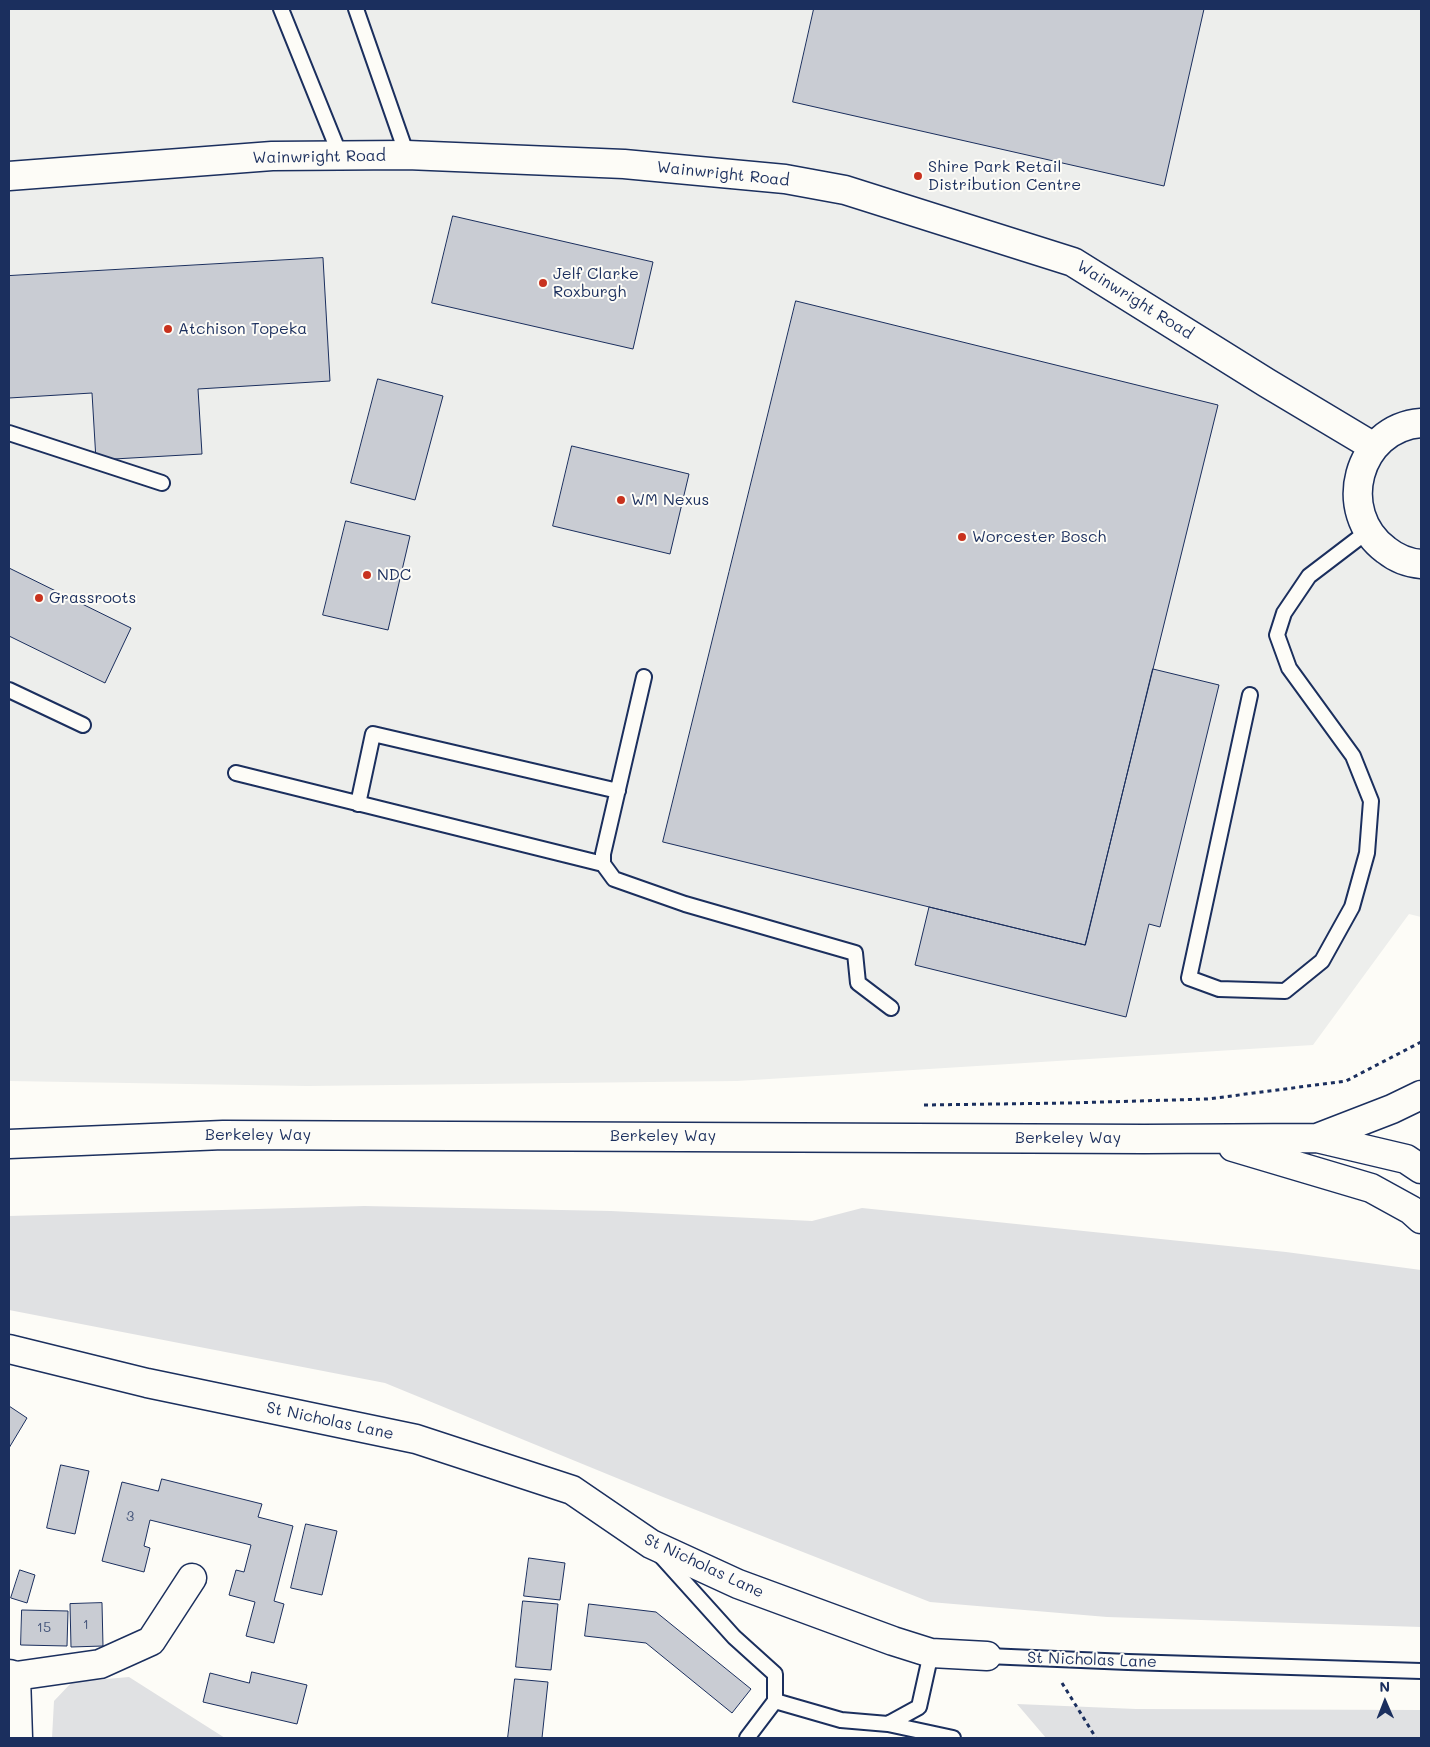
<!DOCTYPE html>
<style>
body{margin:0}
#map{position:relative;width:1430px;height:1747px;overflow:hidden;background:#fdfcf7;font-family:Mali,sans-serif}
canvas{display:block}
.frame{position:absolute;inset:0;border:10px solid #1b2f5e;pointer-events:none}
.north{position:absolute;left:1360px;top:1677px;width:50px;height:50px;-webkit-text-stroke:4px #fdfcf7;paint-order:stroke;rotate:359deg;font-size:14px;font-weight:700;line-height:20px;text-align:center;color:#1b2f5e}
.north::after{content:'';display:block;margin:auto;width:18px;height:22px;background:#1b2f5e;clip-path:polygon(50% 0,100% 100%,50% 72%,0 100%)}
</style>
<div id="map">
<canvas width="1430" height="1747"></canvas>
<div class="frame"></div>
<div class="north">N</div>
</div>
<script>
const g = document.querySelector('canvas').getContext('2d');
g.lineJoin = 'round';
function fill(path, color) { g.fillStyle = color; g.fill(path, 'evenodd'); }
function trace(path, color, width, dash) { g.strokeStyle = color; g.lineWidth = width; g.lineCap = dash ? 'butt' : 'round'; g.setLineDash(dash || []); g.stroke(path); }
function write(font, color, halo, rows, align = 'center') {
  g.font = font + ' Mali,sans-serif'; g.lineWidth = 4; g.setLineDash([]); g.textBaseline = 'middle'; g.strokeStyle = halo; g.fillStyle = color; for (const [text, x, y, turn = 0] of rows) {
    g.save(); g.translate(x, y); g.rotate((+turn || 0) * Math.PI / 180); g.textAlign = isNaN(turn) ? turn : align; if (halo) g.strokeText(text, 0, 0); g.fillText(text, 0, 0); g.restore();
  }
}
const built = new Path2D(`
 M9 9H1421V917L1409 914 1313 1045 737 1081 307 1086 9 1081Z`);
const green = new Path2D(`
 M364 1206 611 1211 812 1221 862 1208 1286 1252 1421 1270V1627L1107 1617 930 1602 663 1497 385 1383 9 1310V1216Z
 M129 1677 225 1738H52L54 1701 72 1682Z
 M1017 1704 1136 1709 1421 1710V1738H1046Z`);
const building = new Path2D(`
 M814 9H1204L1164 186 793 102Z
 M453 216 653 262 633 349 432 303Z
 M323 258 330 381 198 389 202 454 96 460 92 393 9 398V276Z
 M796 301 1218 405 1085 945 663 842Z
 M378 379 443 396 415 500 351 483Z
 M572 446 689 474 670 554 553 526Z
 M346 521 410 536 388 630 323 615Z
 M9 568 131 628 105 683 9 636Z
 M1153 669 1219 685 1160 927 1149 924 1126 1017 915 965 929 907 1085 945Z
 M9 1406 27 1418 9 1448Z
 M61 1465 89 1471 75 1534 47 1528Z
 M162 1479 262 1504 258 1517 293 1526 274 1601 284 1604 274 1643 246 1636 255 1602 229 1595 236 1570 244 1572 251 1545 150 1520 144 1546 150 1548 144 1572 102 1561 122 1482 158 1491Z
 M306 1524 337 1531 322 1595 291 1588Z
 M529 1558 565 1563 560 1600 524 1596Z
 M20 1570 35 1575 27 1603 11 1598Z
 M523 1601 558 1604 551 1670 516 1667Z
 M102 1603 103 1646 71 1647 70 1604Z
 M589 1604 656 1612 751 1689 732 1713 646 1643 585 1636Z
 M22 1610 68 1611 67 1646 21 1645Z
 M252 1672 307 1685 297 1724 203 1702 210 1673 249 1683Z
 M515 1679 548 1682 542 1738H508Z`);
const path = new Path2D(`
 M924 1105 1068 1103 1208 1099 1346 1081 1421 1042
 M1062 1683 1096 1738`);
const service = new Path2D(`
 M281 9 340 155
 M356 9 407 155
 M9 433 162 483
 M644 677 603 854V864L614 879 685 904 855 953 858 983 891 1008
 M9 690 83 725
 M1250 695 1189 978 1219 989 1285 991 1322 961 1352 907 1367 853 1371 801 1353 756 1289 668 1277 635 1284 613 1309 576 1368 531
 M236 773 603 864
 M358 804 373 734 618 791
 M661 1556 734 1637 775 1674V1701L747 1738
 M987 1656 1128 1662 1421 1671
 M775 1701 841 1720 888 1724 919 1707 931 1653
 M888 1724 953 1738`);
const minor = new Path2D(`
 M9 176 272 156 407 155 624 164 785 179 845 190 1073 262 1267 383 1374 447
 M1421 423C1357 428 1335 512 1386 550 1396 558 1408 563 1421 564
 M9 1349 147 1383 416 1439 572 1490 651 1544 738 1584 893 1641 931 1653 987 1656
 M9 1674 16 1676 100 1664 151 1641 192 1578
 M16 1676 18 1738`);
const secondary = new Path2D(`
 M1317 1138 1392 1109 1421 1095
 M9 1144 223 1135 1144 1139 1317 1138 1406 1159 1421 1169
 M1233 1147 1371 1188 1411 1210 1421 1219`);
const markers = [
 [918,176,5,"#c8321e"],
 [543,283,5,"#c8321e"],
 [168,329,5,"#c8321e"],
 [621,500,5,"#c8321e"],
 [962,537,5,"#c8321e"],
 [367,575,5,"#c8321e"],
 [39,598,5,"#c8321e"]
];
const numberNames = [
 ["3",130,1517],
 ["1",86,1625],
 ["15",44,1628]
];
const streetNames = [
 ["Wainwright Road",319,157,-1],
 ["Wainwright Road",723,174,6],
 ["Wainwright Road",1135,300,32],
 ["Berkeley Way",258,1135],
 ["Berkeley Way",663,1136],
 ["Berkeley Way",1068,1138],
 ["St Nicholas Lane",330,1421,12],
 ["St Nicholas Lane",704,1566,25],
 ["St Nicholas Lane",1092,1660,2]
];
const poiNames = [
 ["Shire Park Retail",928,167],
 ["Distribution Centre",928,185],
 ["Jelf Clarke",553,274],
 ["Roxburgh",553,292],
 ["Atchison Topeka",178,329],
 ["WM Nexus",631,500],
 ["Worcester Bosch",972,537],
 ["NDC",377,575],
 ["Grassroots",49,598]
];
fill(built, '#edeeec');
fill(green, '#e0e1e3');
fill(building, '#c9ccd3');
trace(building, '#1b2f5e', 1);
trace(service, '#1b2f5e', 18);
trace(minor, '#1b2f5e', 31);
trace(secondary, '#1b2f5e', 31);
trace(path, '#1b2f5e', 3, [4, 4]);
trace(service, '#fdfcf7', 14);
trace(minor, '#fdfcf7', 28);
trace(secondary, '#fdfcf7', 28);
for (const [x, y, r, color] of markers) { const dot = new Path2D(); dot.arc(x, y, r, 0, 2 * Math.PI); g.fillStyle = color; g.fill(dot); trace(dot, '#fdfcf7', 2); }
write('14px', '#46567b', null, numberNames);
write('16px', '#1b2f5e', '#fdfcf7', streetNames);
write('16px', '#1b2f5e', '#fdfcf7', poiNames, 'left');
</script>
